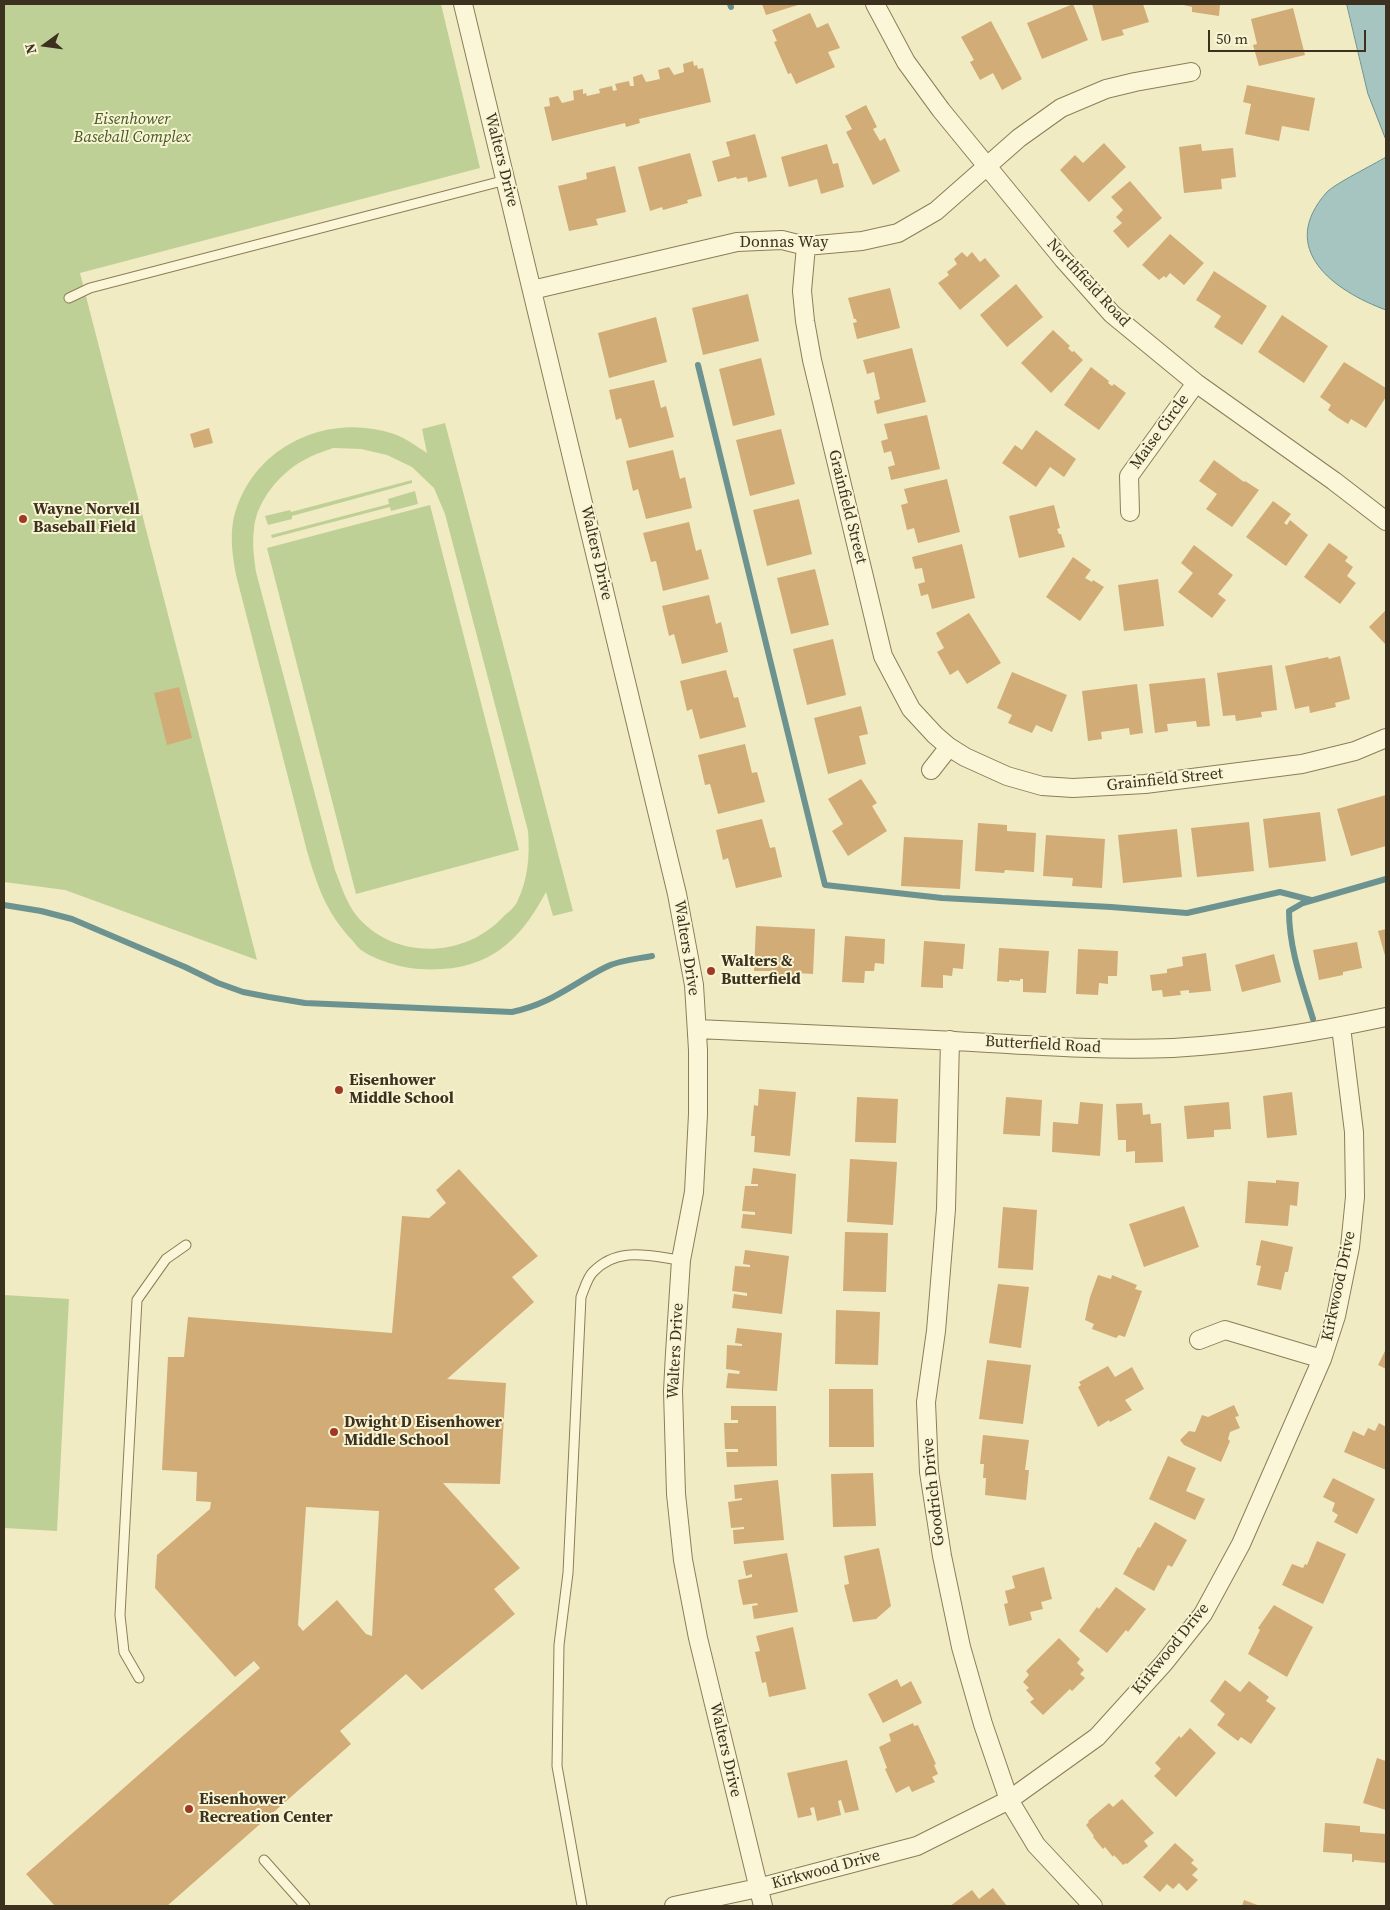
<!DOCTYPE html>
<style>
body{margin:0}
#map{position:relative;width:1390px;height:1910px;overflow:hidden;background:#f1ebc4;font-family:"Source Serif 4",serif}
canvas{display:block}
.frame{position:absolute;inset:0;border:5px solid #3c311e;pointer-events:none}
.north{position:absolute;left:20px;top:20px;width:50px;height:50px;-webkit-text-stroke:4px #f8f4d4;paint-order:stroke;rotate:256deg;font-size:14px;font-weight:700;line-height:20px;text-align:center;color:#3c311e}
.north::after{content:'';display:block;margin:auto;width:18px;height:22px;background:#3c311e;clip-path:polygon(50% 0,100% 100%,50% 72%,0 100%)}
.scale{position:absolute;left:1208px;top:30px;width:158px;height:22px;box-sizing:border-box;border:2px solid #3c311e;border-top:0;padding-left:6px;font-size:15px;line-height:18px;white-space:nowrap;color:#3c311e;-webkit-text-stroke:4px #f8f4d4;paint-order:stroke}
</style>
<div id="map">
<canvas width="1390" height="1910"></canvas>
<div class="frame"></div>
<div class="north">N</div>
<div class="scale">50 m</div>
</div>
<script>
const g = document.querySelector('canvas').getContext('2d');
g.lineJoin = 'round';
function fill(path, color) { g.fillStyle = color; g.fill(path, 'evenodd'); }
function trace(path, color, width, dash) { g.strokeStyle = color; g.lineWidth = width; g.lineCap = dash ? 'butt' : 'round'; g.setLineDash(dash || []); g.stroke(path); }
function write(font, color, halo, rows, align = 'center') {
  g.font = font + ' "Source Serif 4",serif'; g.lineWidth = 4; g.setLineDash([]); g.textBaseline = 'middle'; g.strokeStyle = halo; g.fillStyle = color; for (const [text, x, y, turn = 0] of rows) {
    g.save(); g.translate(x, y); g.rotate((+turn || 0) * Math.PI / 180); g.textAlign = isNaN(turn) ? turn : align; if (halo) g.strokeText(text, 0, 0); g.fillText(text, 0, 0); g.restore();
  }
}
const green = new Path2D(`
 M4 4H441L480 168 80 273 257 960 65 890 4 882Z
 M445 423 573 911 553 916 546 892C517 947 483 973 419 969 402 968 375 960 361 950 357 947 354 942 351 939 326 912 317 885 307 851L236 575C233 558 230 540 233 522 248 449 325 411 394 434 406 438 416 446 427 453L422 429ZM333 448 361 449 387 455 412 467 434 488 445 514 528 831C530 855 528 880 517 902 514 908 507 913 502 918 463 959 393 960 356 915 346 902 341 885 335 870L256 572C254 557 252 544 254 529 256 501 282 470 308 458 315 454 325 451 333 448Z
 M412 480V483L292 516V519L268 525 265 516 290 510 291 512Z
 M415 491 418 504 391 511 390 507 272 538 271 535 389 504 388 499Z
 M430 505 519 850 356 894 267 548Z
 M4 1295 69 1299 57 1531 4 1528Z`);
const water = new Path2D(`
 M1347 4H1386V140L1368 94Z
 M1386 157V310C1334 291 1276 249 1327 192 1336 183 1373 165 1386 157Z`);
const stream = new Path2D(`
 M730 4 731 7
 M698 365 825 885 942 898 1111 907 1187 913 1280 892 1311 900
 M4 905 41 911 72 919 185 967 218 983 243 992 269 997 305 1003 512 1012C551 1004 572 984 606 967 619 960 637 959 652 956
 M1313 1019C1302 983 1289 948 1289 911L1303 903 1386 879`);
const building = new Path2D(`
 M762 4H801L766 15Z
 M1073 4 1088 40 1042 59 1027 23Z
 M1092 4H1143L1149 22 1122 30 1124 35 1102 41Z
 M1179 4H1220L1219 16 1192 12V7Z
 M1293 8 1305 55 1259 66 1253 45 1257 44 1251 19Z
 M810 13 817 28 828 23 840 48 828 52 835 67 796 84 791 73 788 74 774 42 777 41 772 30Z
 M991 21 1022 79 1002 90 993 73 980 80 970 62 974 60 961 37Z
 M693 61 694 66 697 65 698 69 703 68 711 102 639 119 640 123 626 127 625 123 552 141 544 107 550 106 549 98 558 96 562 103 574 100 573 91 583 89V94L586 93 587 96 600 93 599 89 612 86 613 91 617 90 615 84 629 81 630 86H634L633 77 642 74 646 82 660 79 658 70 669 67 674 75 684 72 683 64Z
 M1247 85 1315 98 1309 131 1282 126 1279 141 1245 134 1251 104 1243 102Z
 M866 105 877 127 873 129 880 141 885 138 900 171 873 185 846 132 852 129 845 116Z
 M755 134 767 177 748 182 747 177 737 179 736 177 718 182 712 161 730 156 726 142Z
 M1104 143 1126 167 1089 202 1060 170 1075 155 1083 163Z
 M827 144 833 164 838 163 844 187 821 194 817 179 789 187 781 157Z
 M1201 144 1202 151 1233 148 1236 177 1221 179 1222 189 1184 193 1179 147Z
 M690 153 702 196 687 200 688 203 663 210 662 207 650 211 638 167Z
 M615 166 626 212 596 219 598 225 569 231 558 186 587 179 586 173Z
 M1130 181 1162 218 1128 248 1113 231 1122 223 1116 217 1123 210 1111 197Z
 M1170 234 1204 263 1184 285 1170 273 1166 278 1164 276 1159 280 1142 265Z
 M962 252 967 257 972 252 980 262 985 258 1000 276 960 310 938 283 949 275 947 272 957 264 954 259Z
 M1214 271 1267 306 1242 345 1214 327 1221 316 1196 300Z
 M1016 284 1043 317 1007 347 980 315Z
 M890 288 900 328 857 339 853 323 857 322 856 319H854L848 298Z
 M748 294 759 341 703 355 692 308Z
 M1282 315 1328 346 1304 383 1258 352Z
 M656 317 667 362 609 378 598 333Z
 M1053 330 1070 346 1068 348 1072 352 1074 351 1083 360 1051 393 1021 363Z
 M912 348 926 402 877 414 874 401 880 399 874 372 867 374 863 360Z
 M761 358 775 415 733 426 719 369Z
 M1344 362 1386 388V397L1366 428 1351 419 1348 424 1337 417 1328 410 1331 405 1320 397Z
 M1091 367 1109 381 1108 383 1112 386 1114 384 1126 393 1099 430 1064 405Z
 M654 380 661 408 666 406 674 437 629 448 621 418 616 420 609 390Z
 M927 415 940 469 891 480 888 467 895 465 891 451 884 453 881 441 888 439 884 424Z
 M209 428 213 443 194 448 190 434Z
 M781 429 795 484 750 496 736 440Z
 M1036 430 1076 459 1064 477 1050 467 1036 487 1002 463 1015 445 1022 450Z
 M673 450 680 479 685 477 692 508 646 519 638 489 633 491 626 461Z
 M1214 460 1244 482 1245 481 1259 490 1232 527 1206 509 1217 494 1199 481Z
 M947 479 960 532 918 543 914 528 907 530 901 505 908 503 904 489Z
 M799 499 812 554 767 566 753 510Z
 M1273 501 1291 514 1284 523 1287 525 1290 520 1308 535 1286 566 1246 537Z
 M1054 505 1060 528 1057 529 1059 534H1061L1065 547 1019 558 1009 516Z
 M689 522 696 551 701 549 709 579 663 591 656 561 651 562 643 533Z
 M1329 543 1348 557 1345 561 1353 567 1347 576 1356 583 1340 604 1304 577Z
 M962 544 975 598 932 609 928 594 921 596 918 584 925 582 922 568 915 569 912 557Z
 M1194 545 1233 575 1218 594 1226 600 1212 618 1178 592 1193 573 1181 563Z
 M1073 557 1091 570 1085 578 1092 582 1093 580 1104 587 1080 621 1046 597Z
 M815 569 829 625 791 634 777 578Z
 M1158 579 1164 626 1124 631 1118 585Z
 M709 595 716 624 721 622 728 652 682 664 674 634 669 636 662 606Z
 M1386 610V645L1369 627Z
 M969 613 1001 663 967 684 958 670 950 675 937 652 944 648 936 633Z
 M833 639 846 695 807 705 793 649Z
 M1340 656 1350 699 1335 703 1336 707 1310 713 1309 706 1295 709 1285 666 1328 657 1329 659Z
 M1272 665 1277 710 1261 712 1262 717 1236 721 1235 715 1223 716 1217 673Z
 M726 670 734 698 738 697 746 727 700 739 692 709 687 711 680 681Z
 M1012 672 1067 695 1052 732 1036 725 1032 733 1008 723 1012 715 997 708Z
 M1205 678 1210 726 1197 727 1196 721 1167 724 1168 731 1155 733 1149 684Z
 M1137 684 1143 733 1130 735 1129 728 1101 732 1102 739 1088 741 1082 691Z
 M179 687 192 738 167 745 154 693Z
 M861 706 868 734 859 736 866 764 828 774 814 718Z
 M745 744 752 773 757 772 765 802 718 814 710 784 705 785 698 755Z
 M861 779 877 803 872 806 887 831 848 856 832 831 843 824 828 799Z
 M1386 795V846L1351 856 1337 809Z
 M1320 812 1326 861 1269 868 1263 819Z
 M762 819 770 848 775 847 782 877 736 888 728 858 723 860 716 830Z
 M1249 822 1254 871 1197 877 1191 828Z
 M978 823 1007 825V831L1036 833 1034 872 1005 870 1004 873 975 871Z
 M1177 829 1182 877 1123 883 1118 835Z
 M1046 835 1105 839 1102 888 1072 886 1073 878 1043 876Z
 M904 837 963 840 960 889 901 886Z
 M756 926 815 929 813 974 796 973V980L770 979V971H754Z
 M1386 929V959L1378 931Z
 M845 936 885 939 884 964 875 963 874 971H865L864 983 842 982Z
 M924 941 965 944 963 969 953 968 952 976 943 975V988L921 987Z
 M1357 942 1362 968 1343 972V975L1319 980 1313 950Z
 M999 948 1049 951 1046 993 1023 992V979H1020V981L1009 980V982L997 981Z
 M1078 949 1118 951 1117 976H1108V984L1099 983 1098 995 1076 994Z
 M1206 953 1211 991 1189 993V990L1180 991 1181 995 1163 997 1162 990 1152 991 1150 975 1167 973V969L1183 966 1182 957Z
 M1274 954 1281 982 1242 992 1235 965Z
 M759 1089 796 1092 790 1156 754 1152 755 1136H751L754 1105 758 1106Z
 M1292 1092 1297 1135 1267 1138 1263 1096Z
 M857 1097 898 1099 896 1143 855 1142Z
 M1006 1097 1042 1100 1040 1136 1003 1134Z
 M1080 1102 1103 1104 1100 1156 1052 1152 1053 1122 1078 1124Z
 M1229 1102 1231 1129 1214 1130V1137L1187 1139 1184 1106Z
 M1142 1103 1143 1115 1150 1114 1151 1124 1161 1123 1163 1162 1135 1163V1151L1126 1152V1140H1118L1116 1104Z
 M850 1159 897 1162 893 1225 847 1222Z
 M753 1168 796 1174 792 1234 741 1228 743 1214 755 1215V1212L742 1211 745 1186H758V1184H751Z
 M459 1169 538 1256 512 1277 534 1302 447 1379 506 1383 500 1484 443 1483 520 1568 494 1589 515 1614 422 1690 406 1674 340 1731 351 1744 167 1906H55L26 1874 260 1668 254 1661 235 1677 155 1588 157 1555 210 1509 211 1502 196 1501 197 1472 162 1470 168 1357H184L188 1317 392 1333 402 1216 429 1218 446 1203 436 1190ZM306 1507 379 1511 372 1636 366 1634 337 1600 303 1631 298 1625Z
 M1276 1180 1299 1182 1297 1206 1290 1205 1288 1226 1245 1223 1248 1181 1276 1183Z
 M1184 1206 1199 1247 1144 1267 1129 1224Z
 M1003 1207 1037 1210 1033 1270 998 1268Z
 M845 1232 888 1233 886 1292 843 1291Z
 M1261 1240 1293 1247 1288 1272H1285L1281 1290 1257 1285 1261 1266 1256 1265Z
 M745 1250 789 1256 782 1314 732 1308 734 1294 747 1296V1293L732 1291 735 1266 750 1267V1265L743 1264Z
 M1098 1275 1111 1279 1112 1275 1137 1285 1135 1289 1142 1291 1125 1337 1119 1335 1116 1338 1092 1329 1094 1324 1085 1320 1090 1297Z
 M998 1284 1029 1287 1021 1348 989 1343Z
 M836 1310 880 1312 878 1365 835 1364Z
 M737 1328 782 1333 777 1391 726 1388 728 1373 739 1374 740 1371 726 1369 727 1345 742 1346V1344L735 1343Z
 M1386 1349V1369L1378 1365Z
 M987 1360 1031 1365 1023 1424 979 1419Z
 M1108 1366 1115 1377 1132 1367 1144 1389 1125 1400 1132 1410 1110 1422 1109 1420 1098 1427 1078 1387 1081 1385 1079 1382Z
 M829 1389H873L874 1447H829Z
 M1234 1405 1239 1416 1235 1417 1240 1428 1230 1432 1228 1439 1230 1441 1221 1462 1184 1445 1180 1440 1189 1431 1195 1432 1202 1415 1208 1417Z
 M731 1406H776L777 1466 727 1467 726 1452H738V1449H725L724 1423H738V1420H731Z
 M1379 1423 1386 1427V1470L1344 1452 1353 1431 1364 1436 1368 1428 1375 1431Z
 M983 1435 1029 1440 1025 1470H1029L1026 1500 985 1495 986 1478H983L984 1464H980Z
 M1168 1456 1196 1468 1186 1491 1205 1499 1195 1520 1149 1499Z
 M873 1473 876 1526 833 1527 831 1474Z
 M1333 1478 1375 1499 1357 1534 1334 1522 1338 1515 1332 1511 1335 1503 1323 1497Z
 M778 1480 784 1540 734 1544 733 1530 744 1529V1527L731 1528 728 1502 742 1500V1498L735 1499 734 1485Z
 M1155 1522 1187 1540 1172 1567 1168 1565 1154 1591 1123 1574 1138 1547 1140 1548Z
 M1317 1541 1346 1554 1323 1604 1282 1585 1292 1564 1303 1568 1305 1564 1307 1565Z
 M879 1548 891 1606 876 1619 853 1622 844 1585 849 1584 844 1556Z
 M787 1553 798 1612 754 1619 752 1606 758 1605 757 1603 743 1605 740 1592 738 1580 752 1577V1574L746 1576 743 1561Z
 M1044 1567 1052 1599 1041 1602 1043 1609 1030 1612 1032 1620 1009 1626 1004 1604 1008 1603 1005 1591 1015 1588 1012 1576Z
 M1116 1587 1146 1609 1128 1632 1126 1630 1107 1653 1079 1631 1097 1607 1099 1609Z
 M1274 1605 1313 1627 1287 1677 1248 1654 1260 1630 1258 1628Z
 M793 1627 806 1689 769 1697 766 1682 762 1683 755 1652 760 1651 756 1636Z
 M1059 1638 1080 1659 1077 1663 1084 1670 1080 1674 1085 1678 1072 1691 1070 1689 1043 1715 1030 1702 1034 1699 1026 1690 1029 1688 1023 1682 1029 1675 1026 1671Z
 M897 1679 901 1687 911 1681 922 1703 883 1723 868 1694Z
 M1225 1680 1240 1692 1249 1681 1269 1697 1266 1701 1276 1708 1251 1744 1241 1737 1238 1741 1217 1725 1225 1714 1210 1701Z
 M913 1723 914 1726 918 1725 936 1764 934 1765 938 1774 932 1777 935 1782 912 1792 909 1786 896 1793 885 1769 887 1768 879 1747 891 1741 889 1734Z
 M1190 1728 1216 1753 1176 1797 1154 1776 1161 1769 1155 1763 1179 1736 1181 1738Z
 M1377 1758 1386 1761V1810L1363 1803Z
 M847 1760 859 1810 845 1813 841 1800 838 1801 841 1815 817 1821 814 1807 810 1808 812 1815 798 1818 787 1773Z
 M1122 1799 1154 1833 1144 1841 1148 1846 1127 1864 1126 1863 1123 1865 1114 1855 1113 1857 1105 1847 1103 1849 1093 1837 1094 1836 1086 1825 1089 1822 1088 1821 1109 1803 1113 1807Z
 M1325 1823 1360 1826V1832L1386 1834V1863L1354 1860V1862H1352V1854L1323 1852Z
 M1175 1843 1194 1860 1191 1863 1198 1869 1192 1875 1198 1880 1187 1891 1179 1883 1173 1889 1167 1884 1160 1892 1143 1877Z
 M993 1888 1007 1906H950L972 1890 979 1899Z
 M1244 1900 1260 1906H1242Z`);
const lane = new Path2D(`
 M69 298 90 288 506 180
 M139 1678 124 1652 120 1615 137 1300 166 1259 186 1245
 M264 1860 305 1906
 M582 1906 557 1766 559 1645 568 1573 581 1297C584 1290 587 1278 593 1272 618 1246 649 1256 681 1260`);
const street = new Path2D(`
 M463 4 677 894 694 985 698 1050V1114L694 1192 681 1260 675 1353 673 1391 676 1494 683 1560 698 1638 763 1906
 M875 4 906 62 941 110 1063 259 1112 314 1196 383 1334 481 1386 521
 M806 246 802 291 805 321 812 360 883 656 911 709 935 735 949 747 965 757 1007 776 1042 786 1073 788 1145 784 1302 764 1355 751 1386 738
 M532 290 737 242 782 240 806 246 862 241 898 233 936 211 1019 138 1061 108 1106 89 1135 82 1191 72
 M1130 512 1129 476 1196 383
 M931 770 949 747
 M697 1029C776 1033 856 1036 935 1040 1014 1044 1094 1051 1173 1048 1245 1044 1316 1032 1386 1017
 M950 1040 946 1209 936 1331 926 1402 929 1472 942 1556 961 1647 983 1724 1009 1800 1036 1845 1093 1906
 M1199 1340 1225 1330 1322 1359
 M674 1906 758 1888 917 1846 1009 1800 1097 1737 1164 1663 1203 1614 1241 1544 1322 1359 1336 1316 1350 1247 1355 1197 1354 1132 1341 1027`);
const markers = [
 [23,519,5,"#9f3925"],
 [711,971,5,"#9f3925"],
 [339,1090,5,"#9f3925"],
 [334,1432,5,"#9f3925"],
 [189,1809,5,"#9f3925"]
];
const parkNames = [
 ["Eisenhower",132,120],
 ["Baseball Complex",132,138]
];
const streetNames = [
 ["Walters Drive",501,160,76],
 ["Donnas Way",784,243],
 ["Northfield Road",1088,283,47],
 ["Maise Circle",1160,432,-54],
 ["Grainfield Street",847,507,76],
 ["Walters Drive",596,553,77],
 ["Grainfield Street",1165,780,-6],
 ["Walters Drive",686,948,81],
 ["Butterfield Road",1043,1045,3],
 ["Kirkwood Drive",1339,1286,-78],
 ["Walters Drive",676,1351,-87],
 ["Goodrich Drive",934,1492,-96],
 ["Kirkwood Drive",1171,1649,-51],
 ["Walters Drive",725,1750,77],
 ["Kirkwood Drive",826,1870,-15]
];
const poiNames = [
 ["Wayne Norvell",33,510],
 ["Baseball Field",33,528],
 ["Walters &",721,962],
 ["Butterfield",721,980],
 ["Eisenhower",349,1081],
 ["Middle School",349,1099],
 ["Dwight D Eisenhower",344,1423],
 ["Middle School",344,1441],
 ["Eisenhower",199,1800],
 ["Recreation Center",199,1818]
];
fill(green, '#bfd096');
fill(water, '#a6c4c0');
trace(water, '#6c9390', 1);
trace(stream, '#6c9390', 6);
fill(building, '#d1ac77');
trace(lane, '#8d7d59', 11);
trace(street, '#8d7d59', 20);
trace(lane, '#fbf6d8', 9);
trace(street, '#fbf6d8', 18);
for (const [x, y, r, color] of markers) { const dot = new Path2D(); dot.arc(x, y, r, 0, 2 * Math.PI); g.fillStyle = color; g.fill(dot); trace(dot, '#f8f4d4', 2); }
write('italic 16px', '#425923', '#f8f4d4', parkNames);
write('16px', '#3c311e', '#f8f4d4', streetNames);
write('bold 16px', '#3c311e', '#f8f4d4', poiNames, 'left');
</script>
